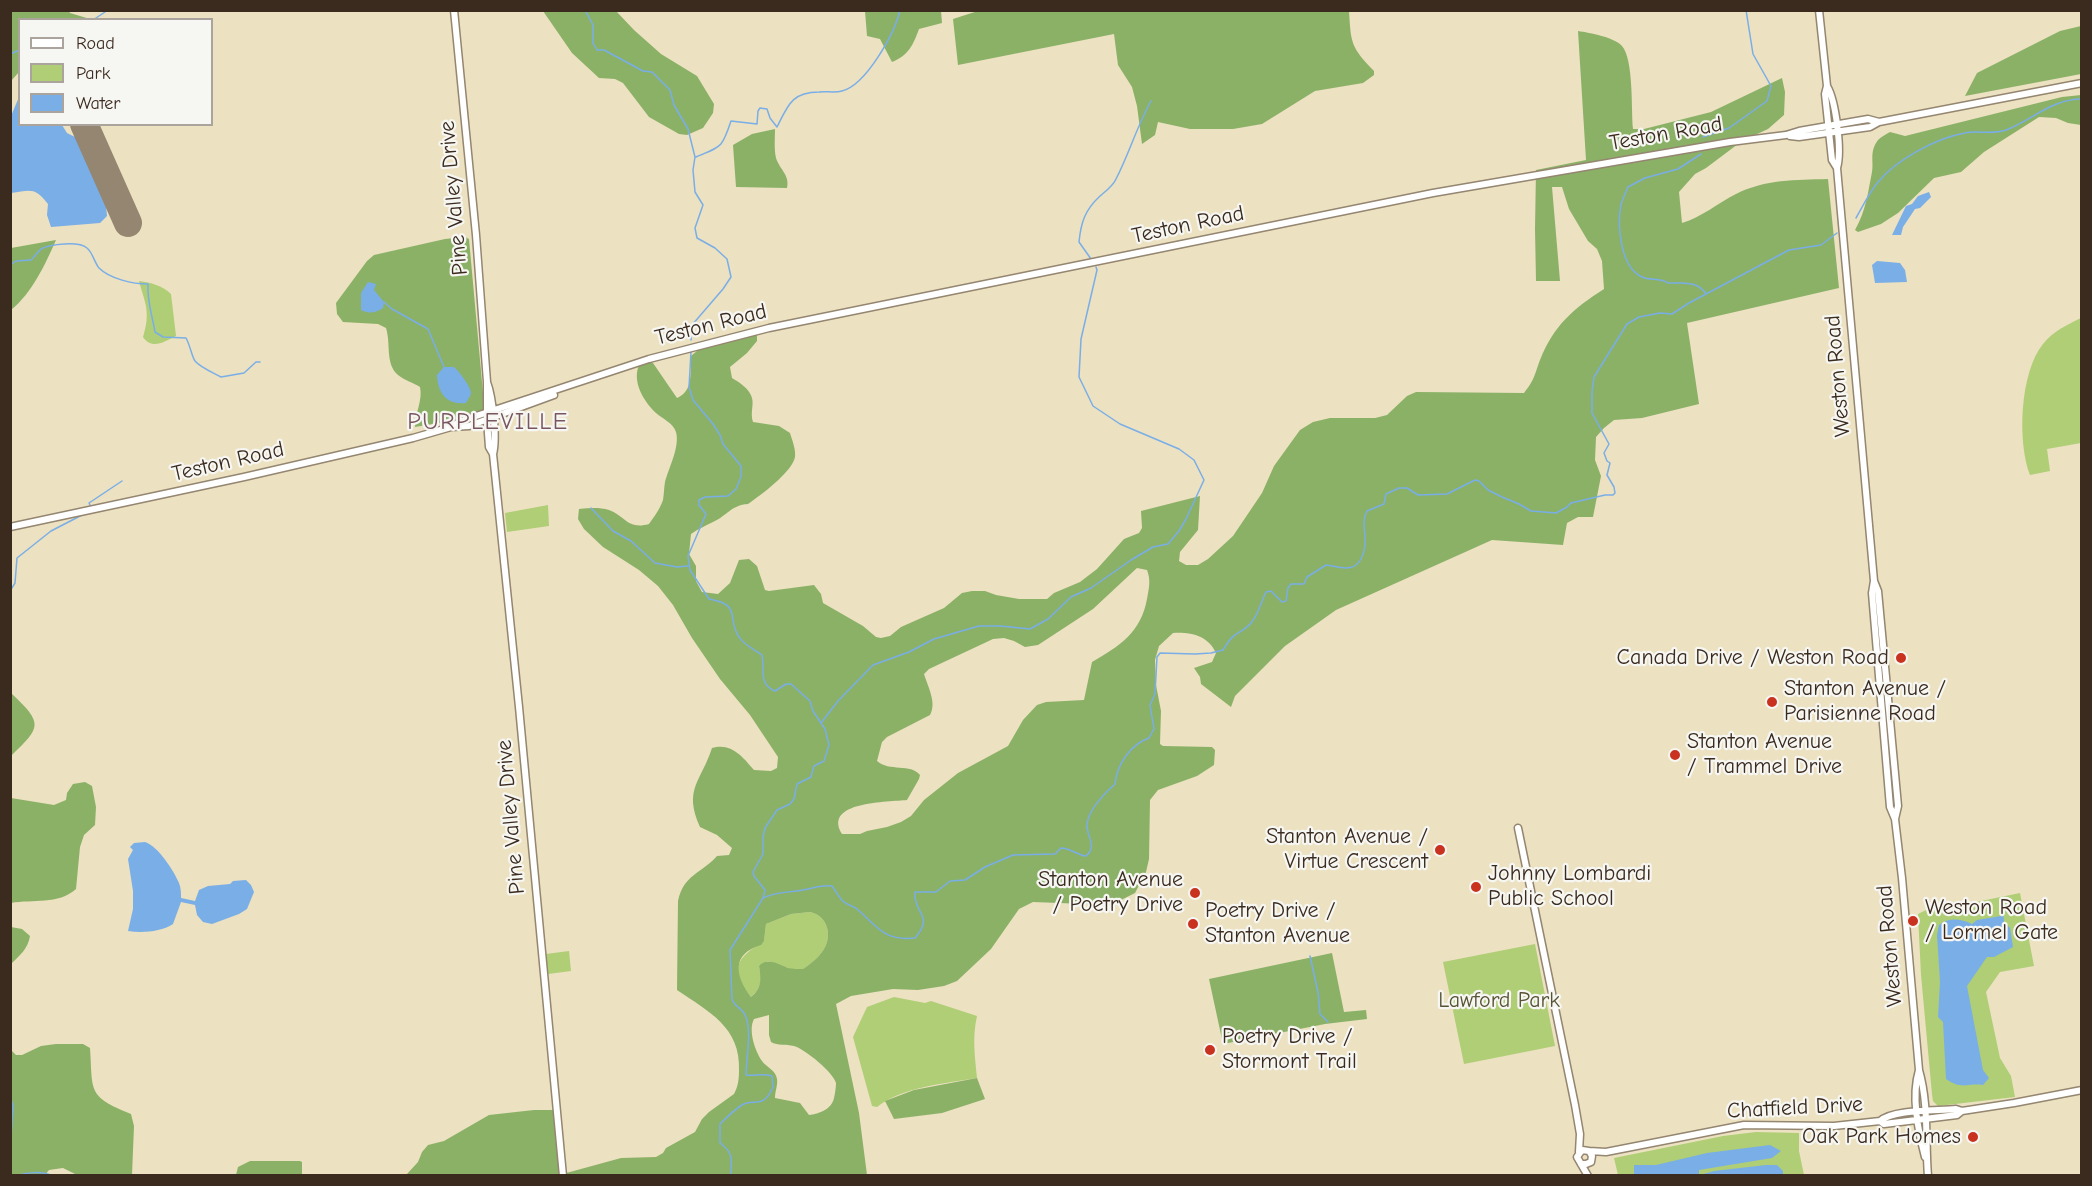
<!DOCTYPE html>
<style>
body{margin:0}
#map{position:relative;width:2092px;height:1186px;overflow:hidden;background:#ece1c1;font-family:"Comic Neue",sans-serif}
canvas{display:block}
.frame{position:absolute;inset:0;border:12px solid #3b2a1e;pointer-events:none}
.legend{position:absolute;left:18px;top:18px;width:195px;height:108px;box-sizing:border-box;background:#f6f6f2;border:2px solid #aba49d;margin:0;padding:8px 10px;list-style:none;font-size:18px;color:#3b2a1e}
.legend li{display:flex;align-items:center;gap:12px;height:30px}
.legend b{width:30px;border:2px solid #aba49d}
</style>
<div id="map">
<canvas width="2092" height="1186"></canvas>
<div class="frame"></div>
<ul class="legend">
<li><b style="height:8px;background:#fff"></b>Road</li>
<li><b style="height:16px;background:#afce76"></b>Park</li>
<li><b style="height:16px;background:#7aaee7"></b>Water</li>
</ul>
</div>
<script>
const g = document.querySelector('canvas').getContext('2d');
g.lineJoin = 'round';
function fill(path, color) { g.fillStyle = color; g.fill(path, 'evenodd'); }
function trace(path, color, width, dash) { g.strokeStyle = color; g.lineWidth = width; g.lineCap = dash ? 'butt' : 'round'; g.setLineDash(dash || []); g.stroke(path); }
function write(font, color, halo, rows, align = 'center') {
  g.font = font + ' "Comic Neue",sans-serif'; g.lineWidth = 4.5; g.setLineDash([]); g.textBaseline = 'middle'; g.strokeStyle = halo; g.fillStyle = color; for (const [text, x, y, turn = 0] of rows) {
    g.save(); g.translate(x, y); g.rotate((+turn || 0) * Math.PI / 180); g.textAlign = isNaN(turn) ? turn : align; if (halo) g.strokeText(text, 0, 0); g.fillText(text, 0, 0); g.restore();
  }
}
const green = new Path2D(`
 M139 281C151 283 162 285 171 294L176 336C164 342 152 350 143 337 151 312 145 303 139 281Z
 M2081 318V443L2047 449 2050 471 2030 475C2017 442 2020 372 2043 344 2053 331 2067 325 2081 318Z
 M548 505 549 526 507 532 505 513Z
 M2020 893 2034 966 2000 972 1986 992 2000 1058 2011 1076 2015 1097 1938 1106 1933 1101 1932 1094 1921 975 1918 914 1928 909 1952 907Z
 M810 912C829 916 833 938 822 952 817 959 810 964 803 969H791L768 961 759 966C761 981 763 986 751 997 729 969 736 958 764 941L766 924 791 914Z
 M1535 944 1555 1046 1464 1064 1443 962Z
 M569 951 571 971 548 974 546 954Z
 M894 997 925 1003 931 1001 977 1016C972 1038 975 1057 977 1078 944 1084 904 1086 877 1107L872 1106 853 1037 867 1007Z
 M1756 1132 1799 1133V1151L1804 1175H1618L1614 1158 1723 1136Z`);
const forest = new Path2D(`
 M11 10 69 11 70 13 90 19 20 20 19 72 11 81Z
 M981 10 1349 11C1351 44 1351 47 1374 71V75L1363 83 1315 91 1262 124 1233 129H1190L1158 122 1155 135 1142 144 1137 106 1132 87 1118 65 1114 34 958 65 953 19Z
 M543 11H616L634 30 661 54 697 76 714 104 713 113 703 128 687 135 679 134 649 117 623 83 615 79 599 78 572 53Z
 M865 11H941L942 23 919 29C913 45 909 55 892 62L880 39 867 36Z
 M2081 26V74L1965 96 1977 73 2060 31Z
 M1578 31C1590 33 1614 37 1622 46 1634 60 1631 110 1633 129H1644L1711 112 1782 78 1785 92 1784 115 1768 129 1742 141 1706 168 1695 174 1679 192 1682 223C1702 217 1718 203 1736 194 1766 179 1795 180 1828 179L1839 288 1687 323 1699 404 1642 418 1614 420 1604 428 1596 437 1595 460 1601 476 1593 517H1578L1567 523 1563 545 1492 540 1336 610 1285 646 1235 696 1231 707 1201 684 1200 677 1194 668 1212 662 1216 653C1208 636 1192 632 1173 633L1159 646 1155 660 1156 685 1161 711 1160 744 1163 746 1212 747 1215 750 1214 765 1197 776 1158 790 1150 800 1149 859 1146 872 1135 893 1111 905 1033 902 1019 909 991 949 957 981 944 986 918 990 893 989 851 996 836 1004 859 1113 867 1175 393 1176 407 1174 418 1162 422 1152 428 1145 444 1141 489 1115 534 1110H556L559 1175 621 1158 656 1157 663 1153 666 1148 695 1132 702 1119 709 1112 734 1094C738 1087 739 1079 739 1071 741 1027 709 1012 677 990L678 901C684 874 701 874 717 856L729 855 732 848 717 835 700 827C683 789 701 782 712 748 731 742 743 757 754 770L771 771 777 768 778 757 750 715 720 679 692 638 673 605 658 586 639 570 603 547 584 529 578 519 579 509C589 508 599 507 609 510 625 516 628 530 649 524 654 517 660 509 663 500 664 494 664 488 665 482 669 467 680 447 676 432 673 423 663 419 656 413 645 403 633 384 638 368 640 361 647 361 653 363L677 398C694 391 690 371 691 356L704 345 757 332V341L747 353 730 367 732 378C739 382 750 389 752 398 754 405 750 413 753 422L779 426 790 433C792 440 796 449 795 457 792 472 761 495 748 504 731 505 727 516 713 522 705 526 698 529 691 534L689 554 696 566V581L702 592 718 594 730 583 739 560 749 559 757 566 765 590 769 591 814 585 821 594 823 603 863 626 876 637 881 638 890 636 901 627 944 608 962 593 972 591H985L996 595 1019 599H1047L1054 593 1080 582 1097 569 1124 539 1139 533 1142 528 1141 511 1200 496 1198 530 1180 552 1179 561 1186 565H1198L1208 559 1233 536 1262 493 1274 466 1300 430 1313 422 1330 418H1375L1387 415 1407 396 1416 392 1524 393C1535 379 1534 376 1540 360 1554 325 1573 309 1604 289L1602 261 1597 249 1588 241 1569 209 1562 187H1552L1560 281H1536L1535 229 1536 170 1586 160ZM1137 568 1147 570C1151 580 1149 588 1147 599 1141 632 1120 646 1092 662L1084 700 1046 702 1037 705 1023 720 1008 746 958 773 924 800 911 816 901 822 887 827 867 831 860 834H842C822 801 889 802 907 800L919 779 920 775C911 763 889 772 877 761L882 742 887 737 930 715C937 703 928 687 924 674L929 669 993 639 1004 638 1014 641 1025 647 1038 645 1093 609ZM810 912C829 916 833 938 822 952 817 959 810 964 803 969 798 969 793 969 788 968 777 964 768 957 759 966 761 980 762 988 751 997 735 976 731 954 761 945L764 941 766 924 791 914ZM769 1015V1035L771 1042C778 1046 786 1044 794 1046 805 1049 834 1073 836 1083 836 1087 835 1094 834 1098 832 1109 819 1114 809 1115L800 1103 775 1098C775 1091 778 1085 777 1079 776 1070 766 1067 762 1061 755 1051 748 1030 754 1019Z
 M2081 95V125L2068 123 2056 118 2039 117 1984 152 1961 172 1934 178 1898 213 1881 224 1858 232 1855 230C1866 211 1868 192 1872 172 1874 161 1869 152 1878 140 1881 137 1886 134 1890 132L1905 136 2062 97Z
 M775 129C775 138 774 149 776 158 780 170 790 175 787 188L736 187 733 145 752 134Z
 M465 237 469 239 485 415 415 427C415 413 423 400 420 387 414 383 404 380 398 375 385 364 391 343 386 328L378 324 343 322 337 314 336 303 367 261 374 255 445 239Z
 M56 240C45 265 32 293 11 310V248Z
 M11 693C44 724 41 727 11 756Z
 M85 782 92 786 96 807 95 825 84 835 80 847 76 889C58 905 33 899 11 903V798L54 805 66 800 67 793 73 784Z
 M11 927 22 929 30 936C28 949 19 956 11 964Z
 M1332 953 1344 1012 1366 1010 1367 1019 1325 1024 1223 1044 1209 979Z
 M56 1044H83L90 1048C93 1092 87 1096 131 1114L134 1126 132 1175H77L63 1168 49 1170 45 1175H11V1050L16 1055H22L41 1046Z
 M977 1078 985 1099 942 1113 894 1119 885 1101 914 1090Z
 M250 1161H300L302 1162V1175H236L238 1167Z`);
const water = new Path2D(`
 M19 97 20 124 62 125 67 133 85 142 87 164 105 195 107 216 100 223 51 227 47 215 48 204C35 187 31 190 11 193V116Z
 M1929 192 1931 197 1920 208 1915 209 1903 227 1901 235H1892L1906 206 1912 204 1918 196Z
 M1877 261 1900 263 1905 270 1907 282 1875 283 1872 265Z
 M368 282 376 284 374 290 384 302 383 308C376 313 368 314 361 310V293Z
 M444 367H454C459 371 471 387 471 393 471 395 467 401 466 403 446 405 438 393 437 375Z
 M145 842C158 846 174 871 179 883 181 888 181 893 181 898L195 901 199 890 208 886 230 884 233 881 246 880 251 885 254 892 247 909 239 914 212 924 203 922 197 915 195 905 181 902 173 924C161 932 142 933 128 931L133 909V891L128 859 133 850 130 847 134 843Z
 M2003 911 2004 922 2010 928 2013 947 1994 957H1987L1967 986 1983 1070 1989 1078 1983 1085C1966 1083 1962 1090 1946 1079L1943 1022 1938 1017 1940 982 1937 935 1939 925C1949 917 1961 919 1972 924L1977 920 2001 916Z
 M1770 1145 1781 1151 1772 1158 1699 1170V1175H1634V1165H1656L1707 1153Z
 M1766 1165H1777L1783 1171V1175H1700L1714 1171Z`);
const stream = new Path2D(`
 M585 10 593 25V43L597 50H604L643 71 652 72 670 90 674 105 688 129 695 157 693 170 695 192 703 205 695 228 697 238 715 248 727 259 731 277 723 289 692 325 691 340
 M93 20 108 10
 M10 54 20 50
 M1703 137 1729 128 1767 101 1771 86 1753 54 1746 10
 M1701 154 1678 169 1645 178 1628 187C1626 192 1623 198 1621 204 1617 225 1620 267 1642 277 1650 281 1661 277 1668 283 1683 283 1698 281 1706 294
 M696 157C722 146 722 148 731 121L757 124 758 111 760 108 767 109 770 118 777 127C788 105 792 92 819 92 826 91 835 93 842 91 866 85 895 33 900 10
 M1856 218C1863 206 1869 193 1878 182 1896 160 1936 138 1965 133 1978 130 1992 135 2006 130 2032 120 2052 99 2082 99
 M1091 259 1079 242C1081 222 1085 210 1100 196 1106 191 1113 186 1116 179 1129 154 1137 126 1151 101
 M10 265 16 261 31 260C34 257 38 252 41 249 50 244 79 241 87 248 93 253 94 262 99 268 110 279 133 284 148 284 147 302 152 314 155 332L163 337 186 338C190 345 192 357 195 361 201 368 214 373 221 377L244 373 256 362H260
 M384 302 392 309 428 329 444 367
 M691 352 689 387 693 400 713 424 720 435 723 444 741 466V477L736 489 728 496 705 497 699 500V505L706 514 688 556 690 570 709 599C743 605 726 618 739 637 743 644 755 650 762 655 765 670 758 684 775 691L786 684H791L810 701 813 711 825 729 829 745 824 761 814 766 811 777 797 784 794 799 790 804 777 810 765 828 763 837V854L753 872 754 876 765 890 763 898 730 950 732 999C734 1006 740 1007 744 1013 753 1027 746 1059 746 1075 755 1076 764 1073 772 1076L773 1087C763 1110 754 1098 742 1105 734 1110 726 1118 720 1124V1143C734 1153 731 1159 731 1176
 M90 505 89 503 122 481
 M591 508 613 531 631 541 655 563 677 567 688 566
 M10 591 15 583 17 558 51 531 82 515
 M821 723 838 701 873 665 909 652 934 639 979 626H1001L1030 629 1048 619 1071 597 1091 588 1131 560 1153 547 1168 544 1179 531 1186 519 1204 480 1194 460 1179 449 1120 424 1093 406 1079 377 1081 339 1097 270 1096 267
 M763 898C778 891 787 893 803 890 814 888 821 885 832 886 836 891 839 898 844 902 848 905 853 906 857 909 878 927 883 941 915 938 935 915 913 914 915 892H936L950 881 965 880 985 867 1013 855 1055 854 1061 848C1070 848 1077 855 1086 856 1098 846 1086 836 1087 824 1089 809 1105 793 1115 784 1117 764 1131 744 1149 738L1154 729 1150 705 1155 694 1157 657 1160 653 1195 654 1211 653 1223 650C1226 645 1230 638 1235 635 1241 631 1247 628 1251 623 1259 613 1261 602 1266 592L1271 591 1282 602 1286 601 1288 588 1291 584H1304L1307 577 1326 565C1340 567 1353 573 1361 559 1371 540 1359 525 1367 511L1384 504 1386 494 1399 488H1407L1418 495 1447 494 1475 480 1479 481 1488 490 1502 497 1519 504 1531 511 1556 513 1567 507 1571 503 1605 495H1613L1615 493 1614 487 1607 475 1610 463 1607 461 1604 453 1609 444 1592 413V392L1594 377 1627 324 1639 317 1660 313 1672 314 1689 303 1789 250 1821 245 1837 233
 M1310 956 1318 992 1320 1014 1328 1022
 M10 1097 13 1105 10 1154
 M15 1176C27 1172 42 1171 53 1176`);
const runway = new Path2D(`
 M84 124 128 223`);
const secondary = new Path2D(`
 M454 10 476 235 487 382V420L489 447 493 454
 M1819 10 1827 86 1825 94 1832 160 1837 168
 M1827 86C1836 101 1842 151 1837 168L1874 581 1878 591 1898 806 1895 819
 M1790 136 1799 137 1870 127 1879 122 2082 83
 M487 382C493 398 497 439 493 454L519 707 563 1176
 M451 427 461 421 649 359 769 328 1433 193 1730 142 1786 135 1799 131 1868 119 1879 122
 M10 527 244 477 413 438 451 427 469 426 554 395
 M1874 581 1872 593 1890 807 1895 819 1902 878 1919 1070C1929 1105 1925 1140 1928 1176
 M1518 828 1575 1105 1580 1134 1579 1152
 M1919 1070C1911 1097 1918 1130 1925 1157
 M1880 1121C1893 1109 1937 1111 1956 1109L1962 1111 2014 1103 2082 1090
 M1589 1151 1606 1152 1744 1125 1834 1126 1880 1121 1884 1124 1957 1115 1962 1111
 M1581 1164H1586L1591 1162 1592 1156 1589 1151 1582 1150 1577 1157 1588 1176`);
const markers = [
 [1901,658,6,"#c8321e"],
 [1772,702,6,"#c8321e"],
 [1675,755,6,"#c8321e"],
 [1440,850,6,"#c8321e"],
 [1476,887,6,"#c8321e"],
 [1195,893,6,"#c8321e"],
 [1913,921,6,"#c8321e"],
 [1193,924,6,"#c8321e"],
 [1210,1050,6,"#c8321e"],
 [1973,1137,6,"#c8321e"]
];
const streetNames = [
 ["Teston Road",1666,134,-10],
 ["Pine Valley Drive",454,198,-95],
 ["Teston Road",1188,225,-12],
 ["Teston Road",711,325,-14],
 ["Weston Road",1838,376,-95],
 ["Teston Road",228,462,-13],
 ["Pine Valley Drive",511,817,-95],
 ["Weston Road",1890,946,-95],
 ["Chatfield Drive",1795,1108,-3]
];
const poiNames = [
 ["Canada Drive / Weston Road",1889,658,"right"],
 ["Stanton Avenue /",1784,689],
 ["Parisienne Road",1784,714],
 ["Stanton Avenue",1687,742],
 ["/ Trammel Drive",1687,767],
 ["Stanton Avenue /",1428,837,"right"],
 ["Virtue Crescent",1428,862,"right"],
 ["Johnny Lombardi",1488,874],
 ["Public School",1488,899],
 ["Stanton Avenue",1183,880,"right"],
 ["/ Poetry Drive",1183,905,"right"],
 ["Weston Road",1925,908],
 ["/ Lormel Gate",1925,933],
 ["Poetry Drive /",1205,911],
 ["Stanton Avenue",1205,936],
 ["Poetry Drive /",1222,1037],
 ["Stormont Trail",1222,1062],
 ["Oak Park Homes",1961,1137,"right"]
];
const parkNames = [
 ["Lawford Park",1499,1001]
];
const neighbourhoodNames = [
 ["PURPLEVILLE",488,422]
];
fill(green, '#afce76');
fill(forest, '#8bb167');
fill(water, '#7aaee7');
trace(stream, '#7aaee7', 1.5);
trace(runway, '#948670', 28);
trace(secondary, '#948670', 9);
trace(secondary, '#fff', 6);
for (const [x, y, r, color] of markers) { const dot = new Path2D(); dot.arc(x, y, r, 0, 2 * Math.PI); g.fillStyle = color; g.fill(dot); trace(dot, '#f6f6f2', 2); }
write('22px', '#3b2a1e', '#f6f6f2', streetNames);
write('22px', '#3b2a1e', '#f6f6f2', poiNames, 'left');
write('22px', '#585334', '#f6f6f2', parkNames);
g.letterSpacing = '1.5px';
write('24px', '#79565f', '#f6f6f2', neighbourhoodNames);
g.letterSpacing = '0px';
</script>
